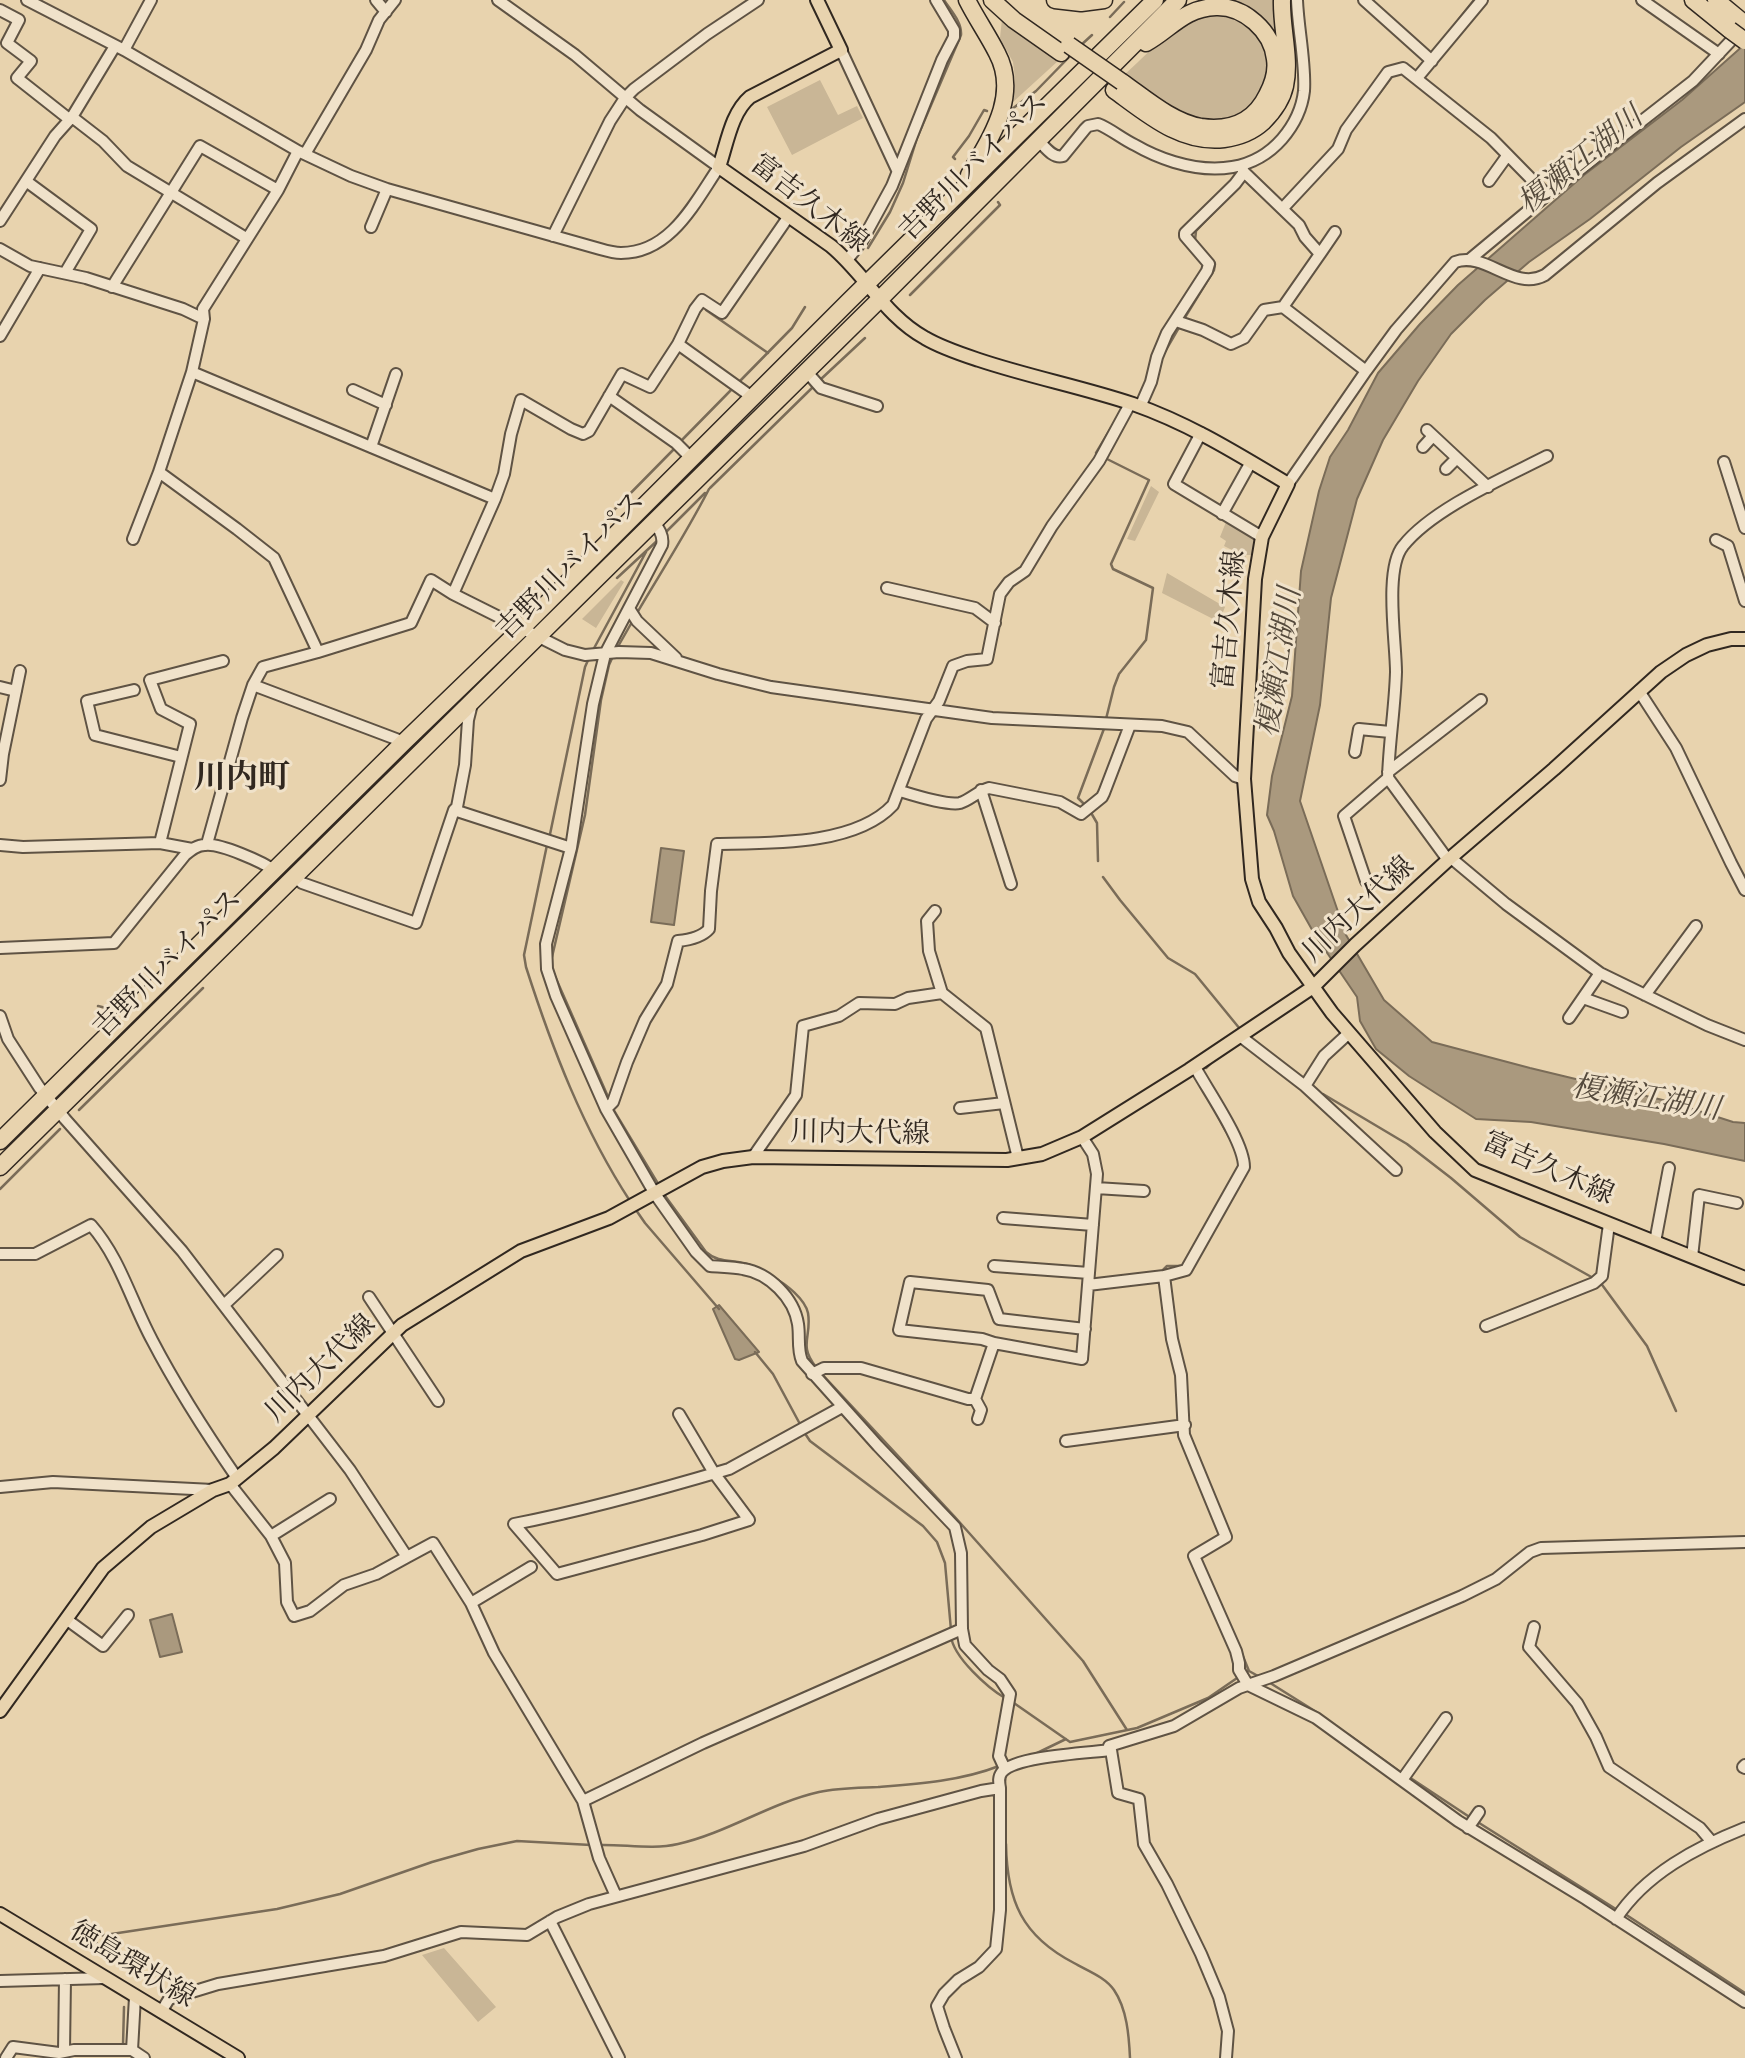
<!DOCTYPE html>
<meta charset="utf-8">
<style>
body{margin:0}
canvas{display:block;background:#e8d3ae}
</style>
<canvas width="1745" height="2058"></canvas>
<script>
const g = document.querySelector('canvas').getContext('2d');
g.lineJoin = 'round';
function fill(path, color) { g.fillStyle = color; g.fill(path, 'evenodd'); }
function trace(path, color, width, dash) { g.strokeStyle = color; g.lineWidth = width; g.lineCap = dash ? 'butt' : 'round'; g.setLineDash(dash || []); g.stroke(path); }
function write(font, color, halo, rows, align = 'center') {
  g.font = font + ' "Old Standard TT","Noto Serif JP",serif'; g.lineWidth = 6; g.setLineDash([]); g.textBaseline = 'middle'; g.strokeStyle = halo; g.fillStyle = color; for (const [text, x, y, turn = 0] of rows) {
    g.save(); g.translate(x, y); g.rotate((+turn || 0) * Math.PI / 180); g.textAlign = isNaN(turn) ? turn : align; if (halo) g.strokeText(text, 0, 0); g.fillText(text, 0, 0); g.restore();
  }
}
const green = new Path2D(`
 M1232 0H1275L1277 29 1273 31C1262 16 1250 7 1232 0Z
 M1210 16C1215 16 1221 15 1226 16 1294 31 1274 140 1192 117 1166 110 1145 91 1123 76 1148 54 1175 20 1210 16Z
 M1002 19 1058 61 1013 102 1015 79 1013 62 1000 38Z
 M820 80 838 115 857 106 863 118 792 155 767 107Z
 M1151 486 1159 492 1135 541 1127 539Z
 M1226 522 1248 534 1256 542 1254 555H1246L1243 566 1236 562 1238 553 1224 546 1226 541 1220 537Z
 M1167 573 1225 607 1219 622 1162 593Z
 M621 580 624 582 596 628 582 619Z
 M444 1948 496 2007 478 2022 422 1955Z`);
const water = new Path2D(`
 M1745 44V102L1681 147 1590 219 1529 262 1485 300 1451 334 1418 381 1383 440 1357 499 1331 598 1320 705 1300 801 1346 935 1384 1000 1432 1042 1530 1068 1671 1102 1733 1122 1745 1123V1161L1664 1144 1531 1122 1476 1119 1409 1076 1376 1049 1360 1021 1357 997 1315 935 1293 896 1274 831 1267 815 1272 776 1292 696 1301 571 1319 491 1330 457 1348 430 1378 373 1420 324 1458 285 1584 175 1682 100Z
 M661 848 684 851 674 925 651 922Z
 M719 1305 759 1352 739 1360 735 1359 713 1309Z
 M172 1614 182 1652 160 1657 150 1620Z`);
const stream = new Path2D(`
 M1110 17 1124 2
 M1459 19 1474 0
 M1080 46 1092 35
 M1379 94 1394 74
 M1008 112 1036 91 1073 53
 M955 159 953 157 969 136 984 110 987 111
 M1197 242 1195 240 1196 231 1222 204
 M868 248 890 212 903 183 917 138 961 35C962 22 951 11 944 0
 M910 295 1000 205 998 202
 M706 310 768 353
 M1184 319 1214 270 1215 264 1212 261
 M1163 355 1181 324
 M820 380 865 338
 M738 383 792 328 805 307
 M679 443 733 388
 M1098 454 1096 453 1111 428
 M1105 458 1149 480 1111 564 1113 569 1153 588 1146 640 1119 674 1114 687 1106 719
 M710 488 815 385
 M611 513 675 448
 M665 533 705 493
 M617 578 658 540
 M637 613C661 572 687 532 709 489
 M616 650 632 622
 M592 652 646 552
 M1086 806 1078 798 1105 726
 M1090 811 1097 823 1098 861
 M549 839 585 667 589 658
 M547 845 524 955 526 967C552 1048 583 1129 630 1201
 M1103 877 1120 900 1168 958 1195 974 1240 1029
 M552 957 585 815 601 700 609 665 613 656
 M554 974 609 1099
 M98 1006 114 1010
 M1206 1068 1210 1064
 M1323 1094 1407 1144 1451 1178 1520 1237 1595 1279
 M1211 1103 1229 1137
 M613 1109 660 1187
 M79 1110 203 988
 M0 1189 60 1129
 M663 1193 706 1252C720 1265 738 1258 755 1267
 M636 1210 645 1223 719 1309
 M1163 1270 1167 1266H1183
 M773 1277C786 1284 805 1299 808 1313 812 1337 798 1345 816 1367
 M1600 1282 1647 1346 1676 1411
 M755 1352 773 1374 801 1426
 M820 1372 954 1516 1083 1661 1127 1730
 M804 1432 810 1441 923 1526 937 1542 945 1563 951 1630
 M951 1636C953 1657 988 1688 1005 1698
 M1242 1654 1249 1671
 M1246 1672 1249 1671 1258 1676
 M1267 1681 1318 1713
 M1011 1701 1070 1742 1137 1728 1208 1698 1240 1676
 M1349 1735 1403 1774
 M1035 1754 1066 1739
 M1409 1777 1471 1818
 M1476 1821 1619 1911
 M1006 1844C1007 1901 1022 1936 1074 1963 1088 1971 1105 1977 1114 1990 1127 2009 1129 2036 1130 2058
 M598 1845C624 1844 652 1850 678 1844 727 1833 770 1803 819 1792 838 1788 858 1788 878 1787 917 1784 961 1781 999 1766
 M1625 1914 1745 1993
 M85 1938 277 1909 340 1894 432 1862 478 1849 517 1841 591 1845
 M94 1938 101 1952 120 1964
 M123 2045 124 2007`);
const minor = new Path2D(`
 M27 0 124 50 298 151 351 176 387 189 600 249C607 251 615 253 621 253 671 253 695 202 719 167L640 110 575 55 498 0
 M376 0 386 12
 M1364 0 1432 61
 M1642 0 1719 54
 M0 10 19 20 7 43 31 61 17 78 69 119
 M124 50 151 0
 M841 50 897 170
 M1417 78 1482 0
 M72 117 115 46
 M1038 140C1045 147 1053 159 1063 156L1085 129 1088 126 1098 124C1111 129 1122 139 1135 145 1147 152 1161 158 1174 162 1214 174 1254 171 1282 139 1294 125 1302 109 1304 91 1306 65 1298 28 1297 0
 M305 154 366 50 379 20 395 0
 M1244 172 1299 225 1305 237 1320 254 1283 307
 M26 181 91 229 65 273
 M1489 181 1507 156
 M1283 208 1338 149 1346 130 1388 72 1403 68 1491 138 1547 195
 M0 221 55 136 72 117 103 141 127 166 246 238
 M371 227 387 189
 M553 236 610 121 625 98 634 89 707 34 758 0
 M0 249 30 266 86 278 183 309 204 319 192 372 159 472 133 539
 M1320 254 1335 232
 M848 259 862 241 892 186 942 60 954 37V30L936 0
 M1469 260 1547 195 1693 81 1741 30
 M112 287 200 146 278 190
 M204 319 203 309 278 190 298 151
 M1176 321 1203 330 1231 344 1244 338 1264 310 1283 307 1366 371
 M0 336 40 268
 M678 344 752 397
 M806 371 821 388 877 406
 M192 372 495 499 453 594 565 650 585 655 619 652 651 653 718 674 771 687 992 718 1162 726 1188 732 1235 776 1244 779
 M353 390 386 405
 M609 396 676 443 691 458
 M1140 407 1151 382 1157 357 1167 333 1207 271 1209 264 1185 236V233L1235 184 1244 172 1241 166
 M1427 430 1488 487
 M1201 433 1174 484 1262 537
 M371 447 396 374
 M1423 447 1433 436
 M1724 462 1745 528
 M1446 469 1457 458
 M159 472 237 529 274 558 318 652 263 667 253 685 242 718 207 844
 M1288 484 1366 371 1396 330 1455 262C1486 251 1514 292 1545 275L1657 183 1745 119
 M495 499 504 474 511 434 521 400 571 429 583 434 589 431 622 374 650 387 678 344 695 309 702 300 722 313 789 216
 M1222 514 1251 462
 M653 521C659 528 664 536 662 545L605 654 593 704 571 848 546 944 547 969 556 996 606 1109 655 1194 696 1252 710 1266C721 1267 733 1267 743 1269 769 1273 794 1298 798 1324 800 1337 797 1349 802 1361L878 1446 955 1527 961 1553 962 1629 965 1645 988 1670 1000 1679 1010 1694 999 1756 1005 1769
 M1716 540 1728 546 1745 601
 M887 588 975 608 995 623
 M630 610 637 621 676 658
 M318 652 411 623 431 580 453 594
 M253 685 404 742
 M0 687 16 691
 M134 690 87 701 95 735 181 757
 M1639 691 1676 748 1731 863 1745 890
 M1355 752 1359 729 1390 732
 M0 753 3 754 0 780
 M3 754 20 671
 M1388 772 1481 700
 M981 790 1011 884
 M900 791C913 795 947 806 960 803 970 800 978 791 989 788L1060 802 1081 814 1102 797 1104 793 1130 725
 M454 810 571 848
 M160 843 190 724 161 709 150 680 223 661
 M0 845 23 847 160 843 192 849
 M1451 858 1506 904 1600 973 1707 1025 1745 1040
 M1448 860 1388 778C1389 743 1395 707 1396 672 1396 642 1384 569 1403 546 1432 509 1504 478 1547 456
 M294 876 302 883 416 923 454 810 457 807 465 765 468 720 472 704
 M1366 881 1344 816 1388 778
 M935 911 927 921 929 951 942 993 986 1028 1018 1158
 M0 948 114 943 185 855C191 850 197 845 205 845 220 843 263 862 275 871
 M1645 995 1696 926
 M1583 998 1622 1012
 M0 1016 8 1039 39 1087 65 1119 182 1251 350 1470 407 1557 433 1543 471 1603 494 1653 583 1801 599 1858 616 1896
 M1569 1018 1600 973
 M1240 1036 1305 1086 1396 1170
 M1305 1086 1324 1056 1349 1033
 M960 1108 1004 1103
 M606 1109 613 1102 627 1062 645 1020 667 984 678 941C688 940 702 937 709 929L711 891 717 844C769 843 855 846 893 805L926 719 939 701 953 666 967 661 987 659 1000 594 1009 582 1025 571 1052 526 1099 461 1130 404
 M753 1157 796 1095 803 1026 839 1016 859 1003 895 1004 908 998 942 993
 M1096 1188 1144 1191
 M1003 1218 1093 1225
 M1655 1242 1669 1168
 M0 1254H35L91 1225C120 1258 131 1301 152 1340 177 1388 206 1433 237 1478
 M1692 1257 1699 1195 1737 1203
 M994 1266 1089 1273
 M1164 1276 1172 1339 1181 1375 1184 1435 1226 1537 1194 1556 1236 1651 1239 1663V1670L1248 1685 1316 1718 1458 1821 1586 1899 1745 2002
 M1088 1285 1164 1276 1186 1270 1244 1167C1244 1142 1208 1091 1195 1067
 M369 1297 438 1401
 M224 1305 277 1255
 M1486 1326 1594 1283 1602 1276 1609 1224
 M994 1343 982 1339 899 1330 910 1282 988 1290 999 1319 1085 1329
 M812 1374 824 1368H861L968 1399H975L994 1343 1082 1359 1097 1174 1093 1154 1082 1137
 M975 1399 981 1410 978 1419
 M679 1414 714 1473 749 1520 702 1535 557 1574 514 1524C587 1510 658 1490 729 1469L842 1407
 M1066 1441 1185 1425
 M230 1484 271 1536 285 1563 287 1602 294 1616 310 1611 344 1585 376 1574 407 1557
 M0 1487 53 1482 213 1490
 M271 1536 330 1499
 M471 1603 531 1567
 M66 1619 103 1646 128 1615
 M1534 1627 1529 1647 1577 1703 1596 1737 1609 1767 1700 1828 1711 1841
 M1111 1750 1118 1793 1139 1799 1144 1844 1167 1884 1201 1954 1219 1997 1228 2031 1226 2058
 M1745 1765 1743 1767 1745 1768
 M1402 1780 1446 1718
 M583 1801 703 1743 962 1629
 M1468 1828 1479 1812
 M1616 1919C1645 1874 1697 1847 1745 1828
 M550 1921 619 2058
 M0 1981 105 1978
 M135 1997 132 2050 144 2058
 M161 2012 169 1999 218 1984 384 1956 461 1932 527 1935 557 1917 589 1904 804 1846 878 1819 981 1791 1000 1788C999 1782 998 1777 1002 1772 1016 1756 1088 1753 1111 1750L1109 1746 1174 1726 1239 1688 1274 1676 1462 1596 1496 1579 1530 1552 1541 1548 1745 1542
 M64 2051 65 1979
 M6 2058 13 2047 59 2053 74 2050H132
 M956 2058 944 2028 937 2006 944 1994 958 1980 979 1967 996 1949 1000 1910V1788`);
const major = new Path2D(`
 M817 0 841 50 750 97C731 113 727 144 719 167L831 246C865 274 885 316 925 338 942 348 961 354 979 360 1030 377 1082 387 1133 404 1190 424 1236 453 1288 484L1262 537 1255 579 1244 779 1252 879 1259 902 1276 928 1289 953 1332 1013 1435 1132 1475 1170 1745 1278
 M0 1711 103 1568 151 1527 213 1490 230 1484 274 1448 402 1325 521 1251 609 1218 702 1167 723 1161 753 1157 1007 1160 1042 1154 1082 1137 1189 1070 1313 987 1355 945 1448 860 1554 769 1661 672 1686 655 1707 645 1731 639H1745
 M0 1914 238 2058`);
const highway = new Path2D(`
 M967 0C976 18 988 35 997 53 1020 96 990 138 969 175
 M992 0 1014 20 1061 53
 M1055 0 1081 3 1104 0
 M1693 0 1730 30
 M1716 0 1745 24
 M1122 82C1145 98 1172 122 1201 127 1230 131 1254 122 1267 95 1273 84 1277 72 1275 59 1272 31 1244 6 1216 7 1184 8 1171 29 1146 43
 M1114 90C1147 114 1181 144 1224 139 1239 137 1252 132 1263 122 1273 112 1282 100 1285 86 1291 58 1281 28 1282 0
 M0 1141 404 742 522 628 849 301 1155 0
 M0 1167 879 300 1178 0`);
const highwayBridge = new Path2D(`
 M1730 30 1745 41
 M1069 45 1122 82`);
const streetNames = [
 ["吉野川バイパス",974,167,-45],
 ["富吉久木線",809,204,38],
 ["吉野川バイパス",571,566,-45],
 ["富吉久木線",1230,620,-85],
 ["川内大代線",1359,910,-43],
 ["吉野川バイパス",168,964,-45],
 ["川内大代線",860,1134,1],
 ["富吉久木線",1548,1169,24],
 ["川内大代線",321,1369,-44],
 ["徳島環状線",132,1965,31]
];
const waterNames = [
 ["榎瀬江湖川",1581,161,-39],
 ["榎瀬江湖川",1280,662,-81],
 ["榎瀬江湖川",1646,1099,9]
];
const quarterNames = [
 ["川内町",242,779]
];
fill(green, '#c9b696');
fill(water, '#aa997e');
trace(water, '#7a6c58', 2);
trace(stream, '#7a6c58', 2.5);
trace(minor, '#5f5344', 14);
trace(major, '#312820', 16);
trace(highway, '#312820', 19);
trace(minor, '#f0e2ca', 10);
trace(major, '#e8d3ae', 12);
trace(highway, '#e8d3ae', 16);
trace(highwayBridge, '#312820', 19, []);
trace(highwayBridge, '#e8d3ae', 16);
write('28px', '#312820', '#f0e2ca', streetNames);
write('italic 30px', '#554a3c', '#f0e2ca', waterNames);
write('bold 32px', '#312820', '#f0e2ca', quarterNames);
</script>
